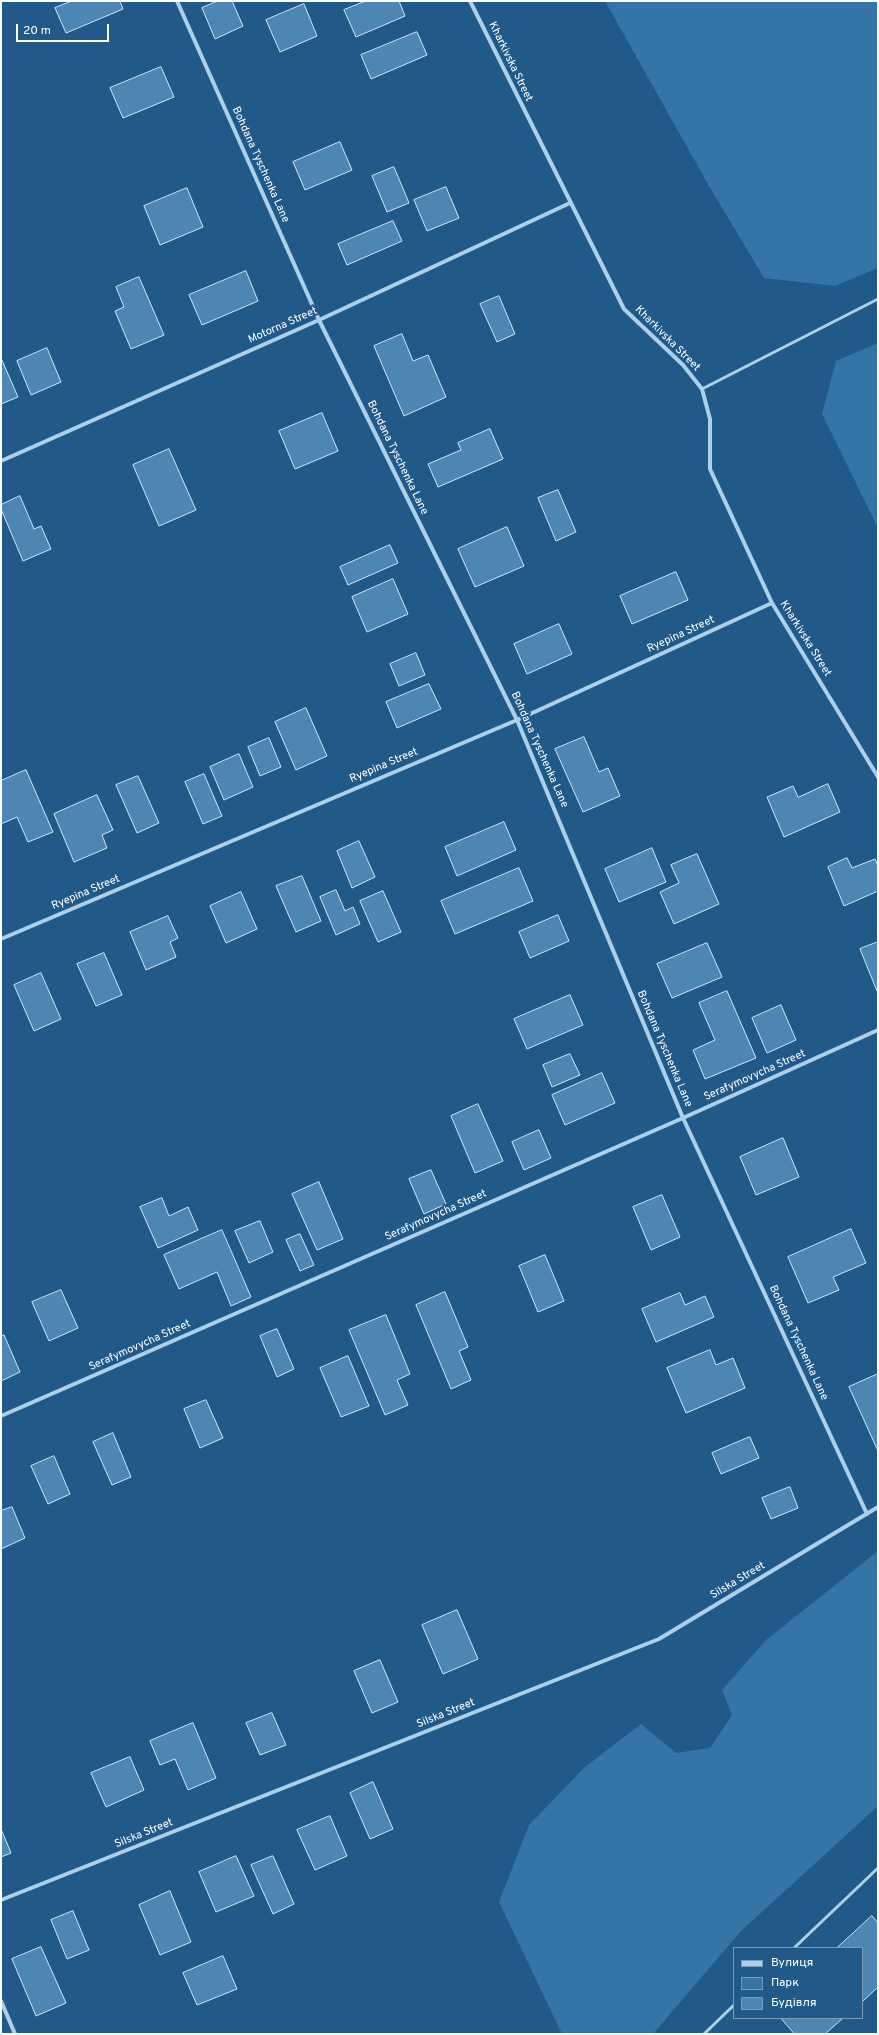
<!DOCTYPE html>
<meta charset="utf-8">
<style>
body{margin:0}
#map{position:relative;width:879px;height:2035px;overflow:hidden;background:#215a88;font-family:Overpass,sans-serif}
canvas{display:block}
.frame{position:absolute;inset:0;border:2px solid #fff;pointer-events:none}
.legend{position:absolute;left:733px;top:1947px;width:130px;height:72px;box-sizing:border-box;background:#215a88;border:1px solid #7a9cb8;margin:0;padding:5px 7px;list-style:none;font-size:12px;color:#fff}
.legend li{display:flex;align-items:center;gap:8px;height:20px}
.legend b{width:20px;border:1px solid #7a9cb8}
.scale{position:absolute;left:16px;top:24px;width:93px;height:18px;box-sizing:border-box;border:2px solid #fff;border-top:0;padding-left:5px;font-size:12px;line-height:14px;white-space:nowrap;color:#fff;-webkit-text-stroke:3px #215a88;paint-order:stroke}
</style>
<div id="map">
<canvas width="879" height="2035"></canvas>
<div class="frame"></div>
<ul class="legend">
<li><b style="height:5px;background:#accfea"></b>Вулиця</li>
<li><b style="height:11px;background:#3474a6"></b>Парк</li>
<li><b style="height:11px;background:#4d86b2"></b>Будівля</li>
</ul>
<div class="scale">20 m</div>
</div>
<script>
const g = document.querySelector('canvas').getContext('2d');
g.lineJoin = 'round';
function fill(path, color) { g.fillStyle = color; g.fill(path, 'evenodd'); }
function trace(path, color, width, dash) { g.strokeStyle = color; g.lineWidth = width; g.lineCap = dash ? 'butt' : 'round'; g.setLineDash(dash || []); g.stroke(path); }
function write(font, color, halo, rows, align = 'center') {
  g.font = font + ' Overpass,sans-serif'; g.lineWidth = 4; g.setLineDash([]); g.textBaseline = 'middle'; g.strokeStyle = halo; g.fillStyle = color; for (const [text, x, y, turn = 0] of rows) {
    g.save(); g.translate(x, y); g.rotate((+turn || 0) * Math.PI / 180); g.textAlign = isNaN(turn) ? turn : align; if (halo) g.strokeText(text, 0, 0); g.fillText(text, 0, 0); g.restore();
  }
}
const green = new Path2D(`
 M605 1H878V268L835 286 764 278 709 186Z
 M878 343V528L822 414 836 361Z
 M878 1551V1806L741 1931 653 2034H562L499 1902 529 1825 585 1767 641 1724 676 1753 710 1748 732 1715 722 1690 766 1640Z`);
const building = new Path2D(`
 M72 1H120L123 9 66 33 55 8Z
 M218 1H232L243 26 215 39 202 8Z
 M366 1H399L405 16 356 37 344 10Z
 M304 4 317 36 280 52 266 20Z
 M417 32 427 55 371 79 361 55Z
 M161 67 174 97 123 118 110 88Z
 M340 142 352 170 305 190 293 162Z
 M394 167 409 203 387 212 372 176Z
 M446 187 459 218 427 231 414 200Z
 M187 188 203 227 160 245 144 206Z
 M393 221 402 241 347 265 338 244Z
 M246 271 258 301 202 325 189 295Z
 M139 277 164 335 131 349 115 311 124 307 116 287Z
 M499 296 515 334 497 342 480 304Z
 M402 334 413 361 428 355 446 397 404 416 374 346Z
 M47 348 61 382 31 395 17 361Z
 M1 358 18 397 1 404Z
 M322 413 338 451 295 469 279 431Z
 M490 429 503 459 438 487 428 464 461 450 458 443Z
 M169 449 196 510 159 526 133 465Z
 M558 490 576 532 556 541 538 498Z
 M20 496 34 529 41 526 51 549 23 561 1 509V505Z
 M507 527 524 566 475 587 458 549Z
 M390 545 398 563 348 585 340 567Z
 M676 572 688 600 632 624 620 596Z
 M393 579 408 614 367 632 352 597Z
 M559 624 572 654 527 674 514 644Z
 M416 653 425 675 399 686 390 664Z
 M429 684 441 709 397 728 386 702Z
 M306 708 327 756 296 770 275 722Z
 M584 737 599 772 608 768 620 796 583 812 555 749Z
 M269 738 281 767 260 776 248 747Z
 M239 754 253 787 224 800 210 767Z
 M26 770 53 832 28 842 17 817 1 824V781Z
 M204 774 222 816 203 824 185 782Z
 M138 776 159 823 137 833 116 785Z
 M828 784 840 812 784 837 767 797 793 786 798 797Z
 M97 795 113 830 102 835 107 848 74 862 54 814Z
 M504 822 516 850 457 876 445 847Z
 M359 841 375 877 352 888 337 851Z
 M652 848 666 882 619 902 605 869Z
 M697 854 719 904 674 924 660 892 679 883 671 865Z
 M847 858 852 868 875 859 878 866V891L844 906 828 867Z
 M519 868 533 901 455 934 441 901Z
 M302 876 321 921 296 932 276 886Z
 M336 890 345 911 353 907 360 924 336 935 320 897Z
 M383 891 401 932 378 942 360 901Z
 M241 892 257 929 226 943 210 906Z
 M558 915 569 941 530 958 519 932Z
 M168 916 178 938 170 942 176 957 146 970 130 932Z
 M878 942V990L877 991 860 949Z
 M707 943 722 977 672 998 657 964Z
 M104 953 122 995 96 1006 77 964Z
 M41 973 61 1019 34 1031 14 985Z
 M727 991 756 1058 705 1079 693 1050 715 1040 699 1003Z
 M570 995 583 1025 527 1049 514 1019Z
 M781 1005 796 1040 767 1053 752 1018Z
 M570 1054 580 1075 552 1087 543 1065Z
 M602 1073 615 1103 565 1125 552 1095Z
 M478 1104 503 1161 475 1173 451 1116Z
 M539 1130 551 1158 524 1170 512 1142Z
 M783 1138 799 1177 756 1195 740 1157Z
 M431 1170 446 1204 424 1214 409 1179Z
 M319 1182 343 1239 317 1250 292 1194Z
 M662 1195 680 1237 651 1250 633 1207Z
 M162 1198 169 1216 188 1207 198 1230 158 1248 140 1207Z
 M260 1221 273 1252 249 1263 235 1231Z
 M851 1229 866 1263 833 1277 839 1290 808 1303 788 1257Z
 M222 1230 251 1297 231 1306 217 1272 179 1289 164 1255Z
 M300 1234 314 1265 300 1271 286 1240Z
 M545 1255 564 1301 538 1312 519 1266Z
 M61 1290 78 1328 49 1341 32 1302Z
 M445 1292 468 1347 459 1351 471 1380 451 1389 416 1305Z
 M680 1293 685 1305 705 1296 714 1317 656 1342 642 1309Z
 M386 1315 410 1374 397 1380 408 1405 385 1415 349 1330Z
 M277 1329 294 1369 277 1377 260 1336Z
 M4 1335 20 1372 1 1381V1337Z
 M710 1350 716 1365 733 1358 745 1388 686 1413 667 1368Z
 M348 1356 369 1406 341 1417 320 1368Z
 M878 1374V1451L849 1387Z
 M206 1400 223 1438 200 1448 184 1409Z
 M113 1433 131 1477 112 1485 93 1442Z
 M750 1437 759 1458 721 1474 712 1453Z
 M54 1456 70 1494 48 1504 31 1466Z
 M790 1487 798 1508 771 1519 762 1498Z
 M12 1507 25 1538 1 1549V1511Z
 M457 1610 478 1659 443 1674 422 1625Z
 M380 1660 398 1702 372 1713 354 1671Z
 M272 1713 286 1745 260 1755 246 1723Z
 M193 1723 216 1778 188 1790 175 1759 160 1765 150 1741Z
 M130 1757 144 1790 106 1807 91 1773Z
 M373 1782 393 1829 370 1839 350 1793Z
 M330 1816 347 1856 315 1870 297 1830Z
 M1 1829 11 1853 1 1857Z
 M236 1856 254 1896 216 1912 199 1872Z
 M273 1856 294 1904 273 1914 251 1865Z
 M170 1891 191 1942 160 1955 139 1905Z
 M73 1911 89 1950 67 1959 51 1920Z
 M872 1916 878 1923V1987L862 2002V1948H837Z
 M41 1947 66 2003 36 2016 12 1959Z
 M223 1956 237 1989 197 2005 183 1973Z
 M781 2018H843L825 2034H795Z`);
const service = new Path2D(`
 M702 389 878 299
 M794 1948 878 1868
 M704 2034 734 2005`);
const minor = new Path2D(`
 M177 1 319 320 517 720 683 1118 867 1514
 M470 1 624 309 683 365 702 389 710 419V469L772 603 878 777
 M1 461 319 320 570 203
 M1 939 517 720 772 603
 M1 1416 683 1118 878 1030
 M1 1900 659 1639 878 1507
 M1 2001 15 2034`);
const streetNames = [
 ["Kharkivska Street",510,62,64],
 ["Bohdana Tyschenka Lane",260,165,66],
 ["Motorna Street",283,326,-24],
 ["Kharkivska Street",667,339,45],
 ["Bohdana Tyschenka Lane",397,458,64],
 ["Ryepina Street",681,635,-25],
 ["Kharkivska Street",805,639,58],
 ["Bohdana Tyschenka Lane",539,750,66],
 ["Ryepina Street",384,766,-23],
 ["Ryepina Street",86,893,-23],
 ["Bohdana Tyschenka Lane",664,1049,67],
 ["Serafymovycha Street",755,1076,-24],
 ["Serafymovycha Street",436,1216,-24],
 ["Bohdana Tyschenka Lane",798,1343,65],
 ["Serafymovycha Street",140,1346,-24],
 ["Silska Street",738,1581,-31],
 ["Silska Street",446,1714,-22],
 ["Silska Street",144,1834,-22]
];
fill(green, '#3474a6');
fill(building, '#4d86b2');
trace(building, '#d0e7f8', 1);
trace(service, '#accfea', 3);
trace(minor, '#accfea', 4);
write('11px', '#fff', '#215a88', streetNames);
</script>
